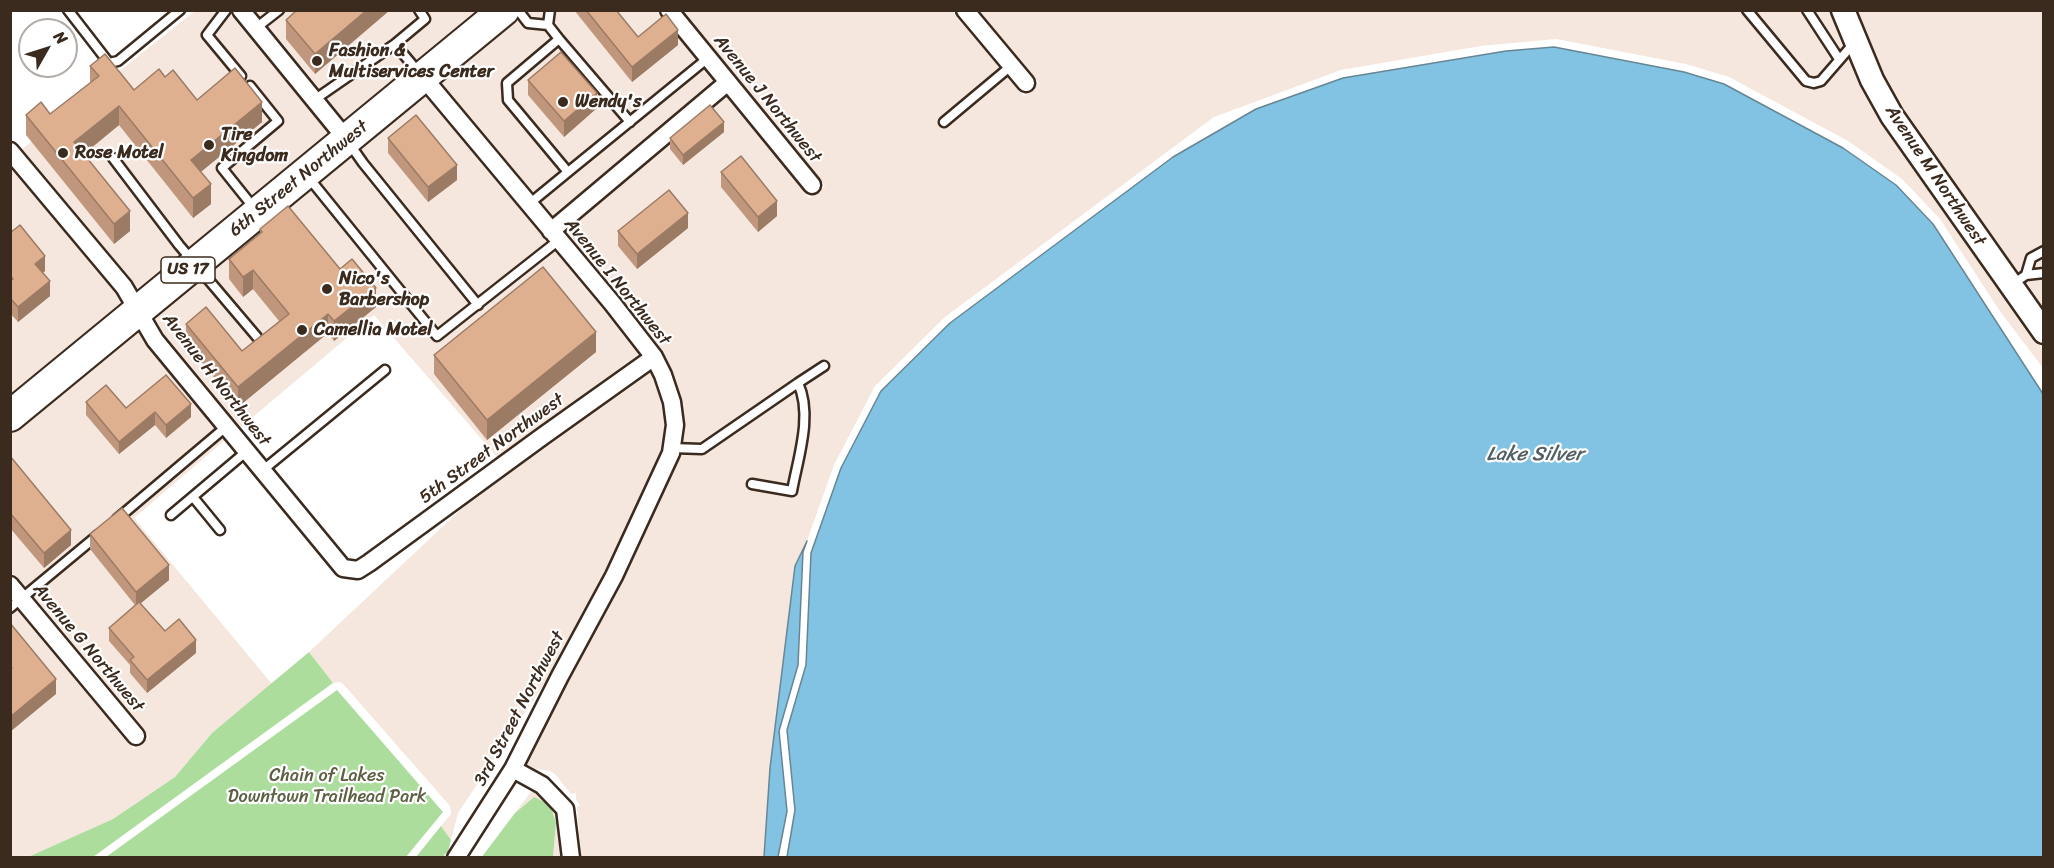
<!DOCTYPE html>
<style>
body{margin:0}
#map{position:relative;width:2054px;height:868px;overflow:hidden;background:#fff;font-family:Sriracha,sans-serif}
canvas{display:block}
.frame{position:absolute;inset:0;border:12px solid #3b2a1e;pointer-events:none}
.north{position:absolute;left:18px;top:18px;width:60px;height:60px;box-sizing:border-box;background:#fff;border:2px solid #b1aaa5;border-radius:50%;rotate:51deg;font-size:16px;font-weight:700;line-height:24px;text-align:center;color:#3b2a1e}
.north::after{content:'';display:block;margin:auto;width:21px;height:27px;background:#3b2a1e;clip-path:polygon(50% 0,100% 100%,50% 72%,0 100%)}
</style>
<div id="map">
<canvas width="2054" height="868"></canvas>
<div class="frame"></div>
<div class="north">N</div>
</div>
<script>
const g = document.querySelector('canvas').getContext('2d');
g.lineJoin = 'round';
function fill(path, color) { g.fillStyle = color; g.fill(path, 'evenodd'); }
function trace(path, color, width, dash) { g.strokeStyle = color; g.lineWidth = width; g.lineCap = dash ? 'butt' : 'round'; g.setLineDash(dash || []); g.stroke(path); }
function write(font, color, halo, rows, align = 'center') {
  g.font = font + ' Sriracha,sans-serif'; g.lineWidth = 4.5; g.setLineDash([]); g.textBaseline = 'middle'; g.strokeStyle = halo; g.fillStyle = color; for (const [text, x, y, turn = 0] of rows) {
    g.save(); g.translate(x, y); g.rotate((+turn || 0) * Math.PI / 180); g.textAlign = isNaN(turn) ? turn : align; if (halo) g.strokeText(text, 0, 0); g.fillText(text, 0, 0); g.restore();
  }
}
const built = new Path2D(`
 M196 10 228 11 334 139 142 297 132 280 22 149Z
 M656 10 715 82 553 218 436 78 518 11Z
 M254 11H490L350 127Z
 M682 11H952L1024 96 1039 83 978 11H1832L1838 20 1883 122 2043 350V368L1999 310 1940 219 1902 179 1848 141 1729 77 1686 64 1556 39 1481 46 1341 70 1214 117 945 317 875 386 834 465 807 541 795 566 770 768 764 857H581L577 807 580 805 576 800V793L571 794 555 774 550 771 535 769 529 765 526 768 513 765 568 680 618 588 679 456 685 425 681 398 667 359 620 297 565 231 726 96 809 198 825 186Z
 M1855 11H2043V315L1909 125 1881 76Z
 M421 91 604 309 641 356 498 458 374 315 241 427 164 334 151 312Z
 M10 167 116 293 126 309 10 405Z
 M135 325 148 346 225 440 134 518 272 684 212 733 175 777 113 819 28 857H11L10 601 134 749 149 737 10 570 11 428Z
 M650 371 663 405 665 426 662 451 605 573 552 672 458 813 451 840 441 826 451 814 450 806 344 685 340 682 333 683 309 652 472 499Z
 M534 788 557 809 561 857H553L556 823 534 797 515 813Z`);
const green = new Path2D(`
 M309 652 333 683 93 857H28L113 819 175 777 212 733Z
 M337 690 443 812 406 857H106Z
 M534 797 550 805 556 823 553 857 481 858 515 813Z
 M441 826 451 840 448 852 444 855 445 857H416Z`);
const water = new Path2D(`
 M1554 47 1684 72 1724 84 1843 148 1896 185 1933 224 2043 394V857H787L795 810 787 730 806 665 811 553 841 468 881 391 950 323 1173 157 1256 109 1343 78 1506 51Z
 M807 541 803 552 798 665 779 731 787 811 778 857H764L770 768 795 566Z`);
const lane = new Path2D(`
 M68 10 109 63 118 61 180 10
 M226 10 207 35 241 76
 M419 10 425 19 395 44 420 74
 M518 10 528 23 548 25 550 10
 M1747 10 1806 81 1814 83 1821 81 1854 43
 M1807 10 1839 59
 M548 25 559 39 507 83 508 100 568 172 708 58
 M256 28 279 10
 M559 39 630 122
 M250 86 278 121 222 168 254 208
 M314 100 395 44
 M944 122 1011 66
 M349 143 363 163 478 305
 M113 158 179 245 257 337
 M309 178 437 336 559 240
 M529 204 568 172
 M2026 275 2031 258 2044 251
 M2011 285 2026 275 2044 273
 M798 383 824 366
 M672 448 702 449 798 383C813 415 798 458 792 491L752 484
 M263 470 385 370
 M193 497 220 530
 M171 515 247 451
 M117 519 227 426
 M10 608 98 535`);
const street = new Path2D(`
 M241 10 347 140
 M669 10 812 185
 M965 10 1026 83
 M423 77 612 303 654 357 663 375 672 402 675 425 671 453 614 576 560 676 513 769 456 858
 M10 151 124 287 155 340 343 568 358 570 369 563 543 436 654 357
 M551 231 728 82
 M10 585 136 736
 M513 769 542 785 565 809 571 858`);
const secondary = new Path2D(`
 M1843 10 1872 80 1892 116 2044 332`);
const highway = new Path2D(`
 M10 416 504 10`);
const wall = new Path2D(`
 M297 10H390L315 74 286 39V20Z
 M574 10H616L638 37 678 45 632 82Z
 M90 66 134 90 165 77 197 100 262 122 200 172 211 204 193 218 119 125 84 154 130 231 114 244 26 135V115L50 114 90 83Z
 M528 80 597 108 564 137 528 95Z
 M724 132 683 165 670 149V138Z
 M388 138 457 180 428 202 388 153Z
 M721 172 777 216 758 232 721 187Z
 M688 228 637 269 618 246V231Z
 M260 229 340 269 376 307 334 341 328 333 238 407 186 343V324L242 351 279 321 253 289 243 297 229 279V259L260 234Z
 M10 233 45 271 43 273 50 296 18 322 10 313Z
 M596 352 487 440 434 374V355Z
 M86 402 126 408 191 417 166 438 155 425 119 454 86 415Z
 M10 456 71 545 44 568 10 528Z
 M90 534 169 580 140 604 165 631 196 653 147 693 130 673V665L109 641V628L135 605 90 549Z`);
const shadedWall = new Path2D(`
 M367 10H390L315 74V54Z
 M678 30V45L632 82V67Z
 M597 93V108L564 137V121Z
 M262 102V122L191 180V160Z
 M119 106V125L74 162V142Z
 M724 122V132L683 165V155Z
 M457 165V180L428 202V187Z
 M211 184V204L193 218V198Z
 M777 201V216L758 232V217Z
 M130 211V231L114 244V224Z
 M688 213V228L637 269V254Z
 M45 256V271L35 279V264Z
 M253 270V289L243 297V277Z
 M50 281V296L18 322V307Z
 M376 288V307L334 341V321Z
 M328 314V333L238 407V387Z
 M596 332V352L487 440V420Z
 M191 404V417L166 438V425Z
 M155 412V425L119 454V442Z
 M71 530V545L44 568V553Z
 M169 565V580L136 607V592Z
 M196 640V653L147 693V680Z
 M56 679V694L10 732V717Z`);
const building = new Path2D(`
 M297 10H367L315 54 286 20Z
 M586 10H616L638 37 666 14 678 30 632 67Z
 M561 52 597 93 564 121 528 80Z
 M105 54 134 90 159 69 165 77 173 70 197 100 235 68 262 102 191 160 211 184 193 198 119 106 74 142 130 211 114 224 26 115 41 102 50 114 99 76 90 66Z
 M710 105 724 122 683 155 670 138Z
 M416 115 457 165 428 187 388 138Z
 M741 156 777 201 758 217 721 172Z
 M669 190 688 213 637 254 618 231Z
 M288 206 340 269 352 259 376 288 334 321 328 314 238 387 186 324 206 307 242 351 289 314 253 270 243 277 229 259 262 232 260 229Z
 M20 225 45 256 35 264 50 281 18 307 10 298V281L13 279 10 276V233Z
 M543 267 596 332 487 420 434 355Z
 M166 375 191 404 166 425 155 412 119 442 86 402 106 385 126 408Z
 M10 456 71 530 44 553 10 513Z
 M122 508 169 565 136 592 90 534Z
 M139 602 165 631 179 619 196 640 147 680 130 660 134 657 109 628Z
 M10 623 56 679 10 717V669L12 668 10 666Z`);
const markers = [
 [317,61,6,"#3b2a1e"],
 [563,102,6,"#3b2a1e"],
 [209,145,6,"#3b2a1e"],
 [63,153,6,"#3b2a1e"],
 [327,289,6,"#3b2a1e"],
 [302,330,6,"#3b2a1e"]
];
const shields = [
 [188,270,54]
];
const shieldNames = [
 ["US 17",188,270]
];
const poiNames = [
 ["Fashion &",329,51],
 ["Multiservices Center",329,72],
 ["Wendy's",575,102],
 ["Tire",221,135],
 ["Kingdom",221,156],
 ["Rose Motel",75,153],
 ["Nico's",339,279],
 ["Barbershop",339,300],
 ["Camellia Motel",314,330]
];
const streetNames = [
 ["Avenue J Northwest",767,99,51],
 ["Avenue M Northwest",1935,176,56],
 ["6th Street Northwest",299,179,-39],
 ["Avenue I Northwest",617,282,51],
 ["Avenue H Northwest",216,380,52],
 ["5th Street Northwest",492,449,-36],
 ["Avenue G Northwest",88,648,50],
 ["3rd Street Northwest",520,709,-62]
];
const parkNames = [
 ["Chain of Lakes",327,776],
 ["Downtown Trailhead Park",327,797]
];
const waterNames = [
 ["Lake Silver",1535,455]
];
fill(built, '#f5e7de');
fill(green, '#acdd9d');
fill(water, '#82c3e3');
trace(water, '#668694', 1.5);
trace(lane, '#3b2a1e', 13);
trace(street, '#3b2a1e', 21);
trace(secondary, '#3b2a1e', 27);
trace(highway, '#3b2a1e', 34);
trace(lane, '#fff', 8);
trace(street, '#fff', 16);
trace(secondary, '#fff', 22);
trace(highway, '#fff', 30);
fill(wall, '#c0977c');
fill(shadedWall, '#9c7b65');
fill(building, '#dfb090');
trace(building, '#9c7b65', 1.5);
for (const [x, y, r, color] of markers) { const dot = new Path2D(); dot.arc(x, y, r, 0, 2 * Math.PI); g.fillStyle = color; g.fill(dot); trace(dot, '#fff', 2); }
for (const [x, y, w] of shields) { const box = new Path2D(); box.roundRect(x - w / 2, y - 13, w, 26, 4.5); g.fillStyle = '#fff'; g.fill(box); trace(box, '#3b2a1e', 1.5); }
write('bold 16px', '#3b2a1e', null, shieldNames);
write('bold 18px', '#3b2a1e', '#fff', poiNames, 'left');
write('18px', '#3b2a1e', '#fff', streetNames);
write('18px', '#5d6044', '#fff', parkNames);
write('italic 20px', '#546063', '#fff', waterNames);
</script>
